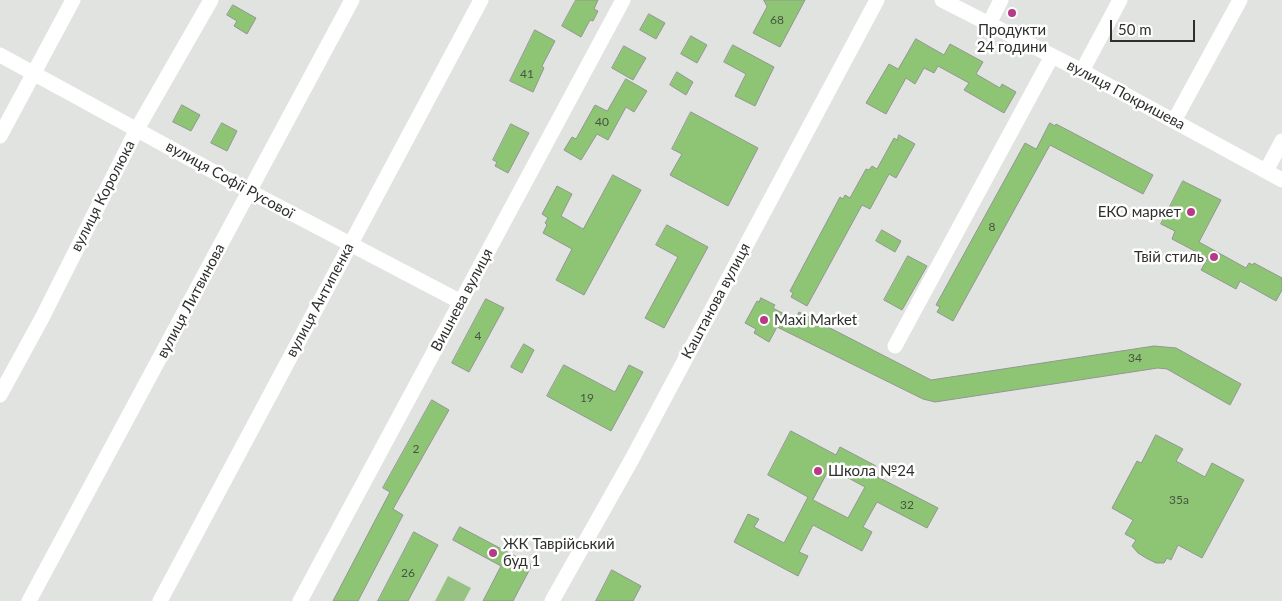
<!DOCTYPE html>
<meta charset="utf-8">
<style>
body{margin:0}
#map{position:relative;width:1282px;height:601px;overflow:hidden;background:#e0e3df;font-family:Lato,sans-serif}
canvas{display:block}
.scale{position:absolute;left:1110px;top:20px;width:85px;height:22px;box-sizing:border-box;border:2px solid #2f302e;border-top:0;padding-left:6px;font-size:15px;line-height:18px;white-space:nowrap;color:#2f302e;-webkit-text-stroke:4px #fff;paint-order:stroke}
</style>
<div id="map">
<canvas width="1282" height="601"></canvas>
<div class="scale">50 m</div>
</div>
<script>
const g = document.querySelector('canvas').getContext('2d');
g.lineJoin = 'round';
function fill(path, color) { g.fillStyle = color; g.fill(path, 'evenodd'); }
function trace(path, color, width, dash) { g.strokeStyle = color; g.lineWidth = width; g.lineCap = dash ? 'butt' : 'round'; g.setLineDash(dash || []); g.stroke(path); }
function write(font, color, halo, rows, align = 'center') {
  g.font = font + ' Lato,sans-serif'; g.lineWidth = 5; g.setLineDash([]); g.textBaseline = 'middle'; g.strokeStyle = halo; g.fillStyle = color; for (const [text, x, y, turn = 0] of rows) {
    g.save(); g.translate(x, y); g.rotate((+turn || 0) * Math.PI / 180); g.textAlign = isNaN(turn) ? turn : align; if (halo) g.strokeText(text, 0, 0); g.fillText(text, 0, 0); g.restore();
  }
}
const green = new Path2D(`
 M448 576 471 588 464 601H435Z`);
const building = new Path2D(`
 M576 0H598L594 9 598 11 593 21 590 20 581 37 562 26Z
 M764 0H805L780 47 753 33 767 7Z
 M233 5 256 18 247 34 234 26 237 21 227 15Z
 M649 14 665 23 656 39 640 30Z
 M535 30 555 41 542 66 544 68 533 92 510 81Z
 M691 36 707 45 697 63 681 54Z
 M916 39 944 55 950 44 983 62 976 74 1000 88 1002 84 1016 92 1004 113 964 90 969 83 938 66 934 73 924 68 915 84 906 78 886 114 866 103 889 64 898 69Z
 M733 45 774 67 755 106 735 96 746 74 724 62Z
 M624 46 646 58 633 80 612 68Z
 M677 72 693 82 686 95 670 85Z
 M626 79 647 91 634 112 626 107 608 140 597 134 581 160 564 150 572 137 576 139 595 105 607 111Z
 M182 105 200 115 191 131 173 122Z
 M691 112 758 148 728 206 670 175 682 154 672 149Z
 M222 123 237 131 227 151 211 143Z
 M1050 123 1055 126 1056 124 1153 175 1143 194 1050 145 953 321 937 312 940 307 936 305 1025 143 1036 149Z
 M511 124 529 133 508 173 495 166 497 162 493 160Z
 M899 135 915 144 896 178 889 174 870 209 862 205 807 306 791 297 793 293 790 291 840 197 843 199 845 195 850 198 866 169 869 170 872 166 877 169 894 138 897 140Z
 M613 175 641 190 584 295 556 280 572 249 543 233 547 225 545 223 548 218 542 214 557 186 572 194 561 216 583 229Z
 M1183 181 1221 200 1199 242 1246 268 1249 263 1253 265 1254 263 1282 278V290L1276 301 1240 281 1236 289 1201 270 1208 258 1172 239 1175 231 1161 224Z
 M667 225 708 247 664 328 645 318 678 257 656 245Z
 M882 230 901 241 895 252 876 241Z
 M908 256 927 266 902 310 884 300Z
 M761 298 775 305 773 308 795 320 799 312 931 380 1154 346 1176 348 1241 384 1230 405 1167 369 1158 368 935 402 923 399 777 327 769 342 754 333 756 329 745 323 757 301 759 302Z
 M486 299 504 308 469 372 452 363Z
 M524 344 534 350 522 373 511 367Z
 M564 365 615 392 629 365 643 372 611 431 547 396Z
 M432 400 449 410 393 509 403 515 358 601H333L390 492 383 488Z
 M791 431 836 455 840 447 876 466 872 474 938 508 927 528 877 502 863 527 872 532 862 551 813 525 799 552 808 556 798 576 734 542 748 514 759 519 754 527 784 543 808 497 768 475ZM830 468 865 487 848 518 813 500Z
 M1156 435 1183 449 1176 461 1205 477 1212 463 1244 480 1202 558 1178 545 1171 560 1167 558 1164 563H1156L1146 558 1138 553 1132 546 1136 540 1125 534 1133 520 1112 508 1137 461 1141 463Z
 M460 527 532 565 513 601H483L501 566 453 540Z
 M414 532 438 545 408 601H378Z
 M612 570 641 586 633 601H596Z`);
const minor = new Path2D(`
 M942 0 1082 71 1282 180
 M989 24 1001 0
 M0 55 249 191 461 302
 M1082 71 1120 0
 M1174 121 1240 0
 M0 136 73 0
 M1266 171 1282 141
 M895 346 1052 56
 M0 395 42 318 137 129 211 0
 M29 601 352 0
 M160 601 481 0
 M300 601 623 0
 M552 601 632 459 877 0`);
const markers = [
 [1012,13,5,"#b73987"],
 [1191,212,5,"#b73987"],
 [1214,257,5,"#b73987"],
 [764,320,5,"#b73987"],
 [818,471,5,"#b73987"],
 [493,553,5,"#b73987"]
];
const numberNames = [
 ["68",777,20],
 ["41",527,74],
 ["40",602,122],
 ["8",992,227],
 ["4",478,336],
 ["34",1135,358],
 ["19",587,398],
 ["2",416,449],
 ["35а",1179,500],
 ["32",907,505],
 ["26",408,573]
];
const poiNames = [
 ["Продукти",1012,30,"center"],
 ["24 години",1012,47,"center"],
 ["ЕКО маркет",1181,212,"right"],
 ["Твій стиль",1204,257,"right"],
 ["Maxi Market",774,320],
 ["Школа №24",828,471],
 ["ЖК Таврійський",503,544],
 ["буд 1",503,561]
];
const streetNames = [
 ["вулиця Покришева",1126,95,28],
 ["вулиця Софії Русової",230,180,29],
 ["вулиця Королюка",103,196,-63],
 ["вулиця Антипенка",320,300,-62],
 ["Вишнева вулиця",462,300,-62],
 ["вулиця Литвинова",191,301,-62],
 ["Каштанова вулиця",716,301,-62]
];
fill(green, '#97c283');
fill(building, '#8ec574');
trace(building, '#939592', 1);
trace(minor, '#fff', 15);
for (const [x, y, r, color] of markers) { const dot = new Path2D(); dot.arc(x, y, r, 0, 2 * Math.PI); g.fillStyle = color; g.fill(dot); trace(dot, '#fff', 2); }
write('12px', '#475540', null, numberNames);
write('15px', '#2f302e', '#fff', poiNames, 'left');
write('15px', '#2f302e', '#fff', streetNames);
</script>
